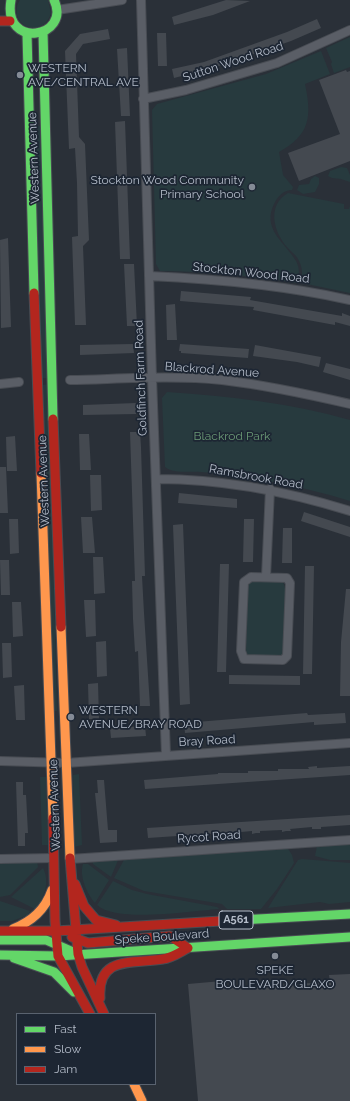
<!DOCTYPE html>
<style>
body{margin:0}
#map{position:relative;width:350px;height:1101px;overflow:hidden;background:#2a3038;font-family:Raleway,sans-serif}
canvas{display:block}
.legend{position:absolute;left:16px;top:1013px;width:140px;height:72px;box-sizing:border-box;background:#1d2633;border:1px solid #59626f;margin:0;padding:5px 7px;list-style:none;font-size:12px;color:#b4bcc9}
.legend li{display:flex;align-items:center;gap:8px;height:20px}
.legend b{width:20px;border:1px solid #59626f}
</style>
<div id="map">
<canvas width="350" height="1101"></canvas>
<ul class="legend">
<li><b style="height:5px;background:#63d668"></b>Fast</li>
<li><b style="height:5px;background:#ff974d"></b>Slow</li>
<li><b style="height:5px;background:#b3261e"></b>Jam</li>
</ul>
</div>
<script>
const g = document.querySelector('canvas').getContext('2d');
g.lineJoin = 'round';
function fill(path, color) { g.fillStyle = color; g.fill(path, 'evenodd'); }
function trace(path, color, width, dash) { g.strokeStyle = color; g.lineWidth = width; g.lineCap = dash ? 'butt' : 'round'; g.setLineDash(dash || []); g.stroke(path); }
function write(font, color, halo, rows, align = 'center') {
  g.font = font + ' Raleway,sans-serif'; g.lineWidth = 3.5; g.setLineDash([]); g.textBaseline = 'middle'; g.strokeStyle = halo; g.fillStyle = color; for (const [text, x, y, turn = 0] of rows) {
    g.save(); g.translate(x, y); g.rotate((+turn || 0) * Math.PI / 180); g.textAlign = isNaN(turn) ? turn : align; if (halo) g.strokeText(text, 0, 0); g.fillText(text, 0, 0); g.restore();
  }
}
const green = new Path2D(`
 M20 0H48L51 13C42 42 5 24 20 0Z
 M350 37V67L334 73 331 64 332 62 326 48Z
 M321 51 330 74 305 84C312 117 310 135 279 152L283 175 293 187 292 190C284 190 279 195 275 202 260 229 286 243 296 261 300 268 299 275 298 283 252 276 207 271 160 271L156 264 152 110 157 104 266 74Z
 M34 126H40L48 378H42Z
 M341 167 347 168 350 175V182L341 179 332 178 328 176 330 171Z
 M315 176 319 178V184L315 192 303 194 297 190 299 185 309 184 311 179Z
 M288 193 344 204V209H349L350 206V293L302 283C302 276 303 268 299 261 297 255 291 252 287 247 273 231 267 205 288 193Z
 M49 384 57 711H53L43 385Z
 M167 392C230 396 290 403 350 420V501C301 486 251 476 201 472 189 471 174 474 165 467L162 398Z
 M255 580 283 582 285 588V652L281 656H250L246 653 247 588 249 583Z
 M79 774 82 845 74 847 73 775Z
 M40 777H46L48 845H42Z
 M350 844V860H330L315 856 317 846Z
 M287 847 292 855 294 863 277 889 261 909H227L222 904 144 891 114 878 125 858Z
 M119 858 111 877 93 864 92 860Z
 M302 859 350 863V902L329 904 320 902 268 908 298 860Z
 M0 861H37L38 867 10 895 0 897Z
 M83 864H88L109 880 95 903C87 894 79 876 83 864Z
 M43 868C50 882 45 897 35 909L11 897Z
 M113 881 132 890 147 894 217 907 219 909C192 911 116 923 97 905Z
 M0 901 30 911 28 915 12 921H0Z`);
const building = new Path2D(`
 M226 0 250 1 213 15 174 25 172 17Z
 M317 19 321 28 291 41 213 68 174 78 172 69 204 62 287 32Z
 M108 29 110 39 83 44 76 54 79 137 85 144 89 240 83 246 86 325H75L72 237 78 236 77 183 75 148 69 149 65 51 80 34Z
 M157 33H166L167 66H158Z
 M127 48 130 116H121L117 49Z
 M346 70 347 72 350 71V161L299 181 288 153 340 134 319 80Z
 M125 121 130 259H120L115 122Z
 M8 238 11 327 1 328 0 240Z
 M124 264H134L137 326H127Z
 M181 291 251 297 250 300 342 316V313L350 316V326L335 322V325L253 310 254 307 180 301Z
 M175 304 177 340H167L166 305Z
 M133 344 134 353 80 355V345Z
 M180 344 249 349 248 358 181 353V351H179Z
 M255 345 321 357 319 367 297 362 253 356Z
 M326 363 350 369V380L323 372Z
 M136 403V414L83 415V405Z
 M130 432H140L141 447 145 576H142L144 613 150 706H140L138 651 135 652 133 619 132 581H135Z
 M79 434H89L91 470H80Z
 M15 436 17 471H7L6 437Z
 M0 467H6L8 513H0Z
 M90 475H101L102 510 91 511Z
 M179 493 237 499V508L178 503Z
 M304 512 350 527V537L301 521Z
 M81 517H92L95 553H83Z
 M9 519H18L19 553 10 554Z
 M244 519H254L253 562H243Z
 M183 524 190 704 180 705 173 525Z
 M283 528H292V563H282Z
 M93 557H103L105 593 94 594Z
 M0 560H9L10 595H1Z
 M220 564H229L226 672H217Z
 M305 566H314L312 674H303Z
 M346 589H350V696H340L341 642Z
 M84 600H95L96 636 86 637Z
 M12 602H21L23 636 13 637Z
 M106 641 107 676 97 677 96 642Z
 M2 643H11L12 677 3 678Z
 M229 675 300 676V685L229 684Z
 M98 683 99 719H89L88 684Z
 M24 685 25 720H16L14 686Z
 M307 713 308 715 345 713 346 723 314 725V722L185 733 184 723Z
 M145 726 146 736 111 738 110 728Z
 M317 766V768L350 766V775L145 789 144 780 218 774V773H248V771H278V769H309L308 767Z
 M97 780H104L108 830H117V842L100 843 95 793H98Z
 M16 782H23V795H26L28 833H25V846H18Z
 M350 815V825L321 827V829H312V827L290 829 291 831H286L282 832V830L260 831V833H256L252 834V831L230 833V835L221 836V833L148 838 147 828Z
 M350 974V1101H198L188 984 222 981 223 988 330 982 329 975Z`);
const street = new Path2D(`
 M141 0 152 378 166 755
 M57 10 122 0
 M143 99 186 90 277 63 350 30
 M149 276C217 279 283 285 350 300
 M70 380C120 379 171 375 222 380 265 385 307 394 350 404
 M0 384 19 382
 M157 479C224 479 286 491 350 511
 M251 577 287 578 290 583 287 656 283 660 244 659 241 651 244 582Z
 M266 577 270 489
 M0 761 66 763 350 743
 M0 859 53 858
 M70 859 350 840`);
const fast = new Path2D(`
 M11 0C2 50 72 38 54 0
 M43 32 53 419
 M27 34 34 293
 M221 921 350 914
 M0 940H46L78 954
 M0 955 58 956 350 937
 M14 958 54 972 74 992`);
const slow = new Path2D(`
 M41 473 53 818
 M61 627 70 858
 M13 929C32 921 45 910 52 890
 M134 1084 142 1101`);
const jam = new Path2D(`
 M0 21H10
 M34 293 41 473
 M53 419 61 627
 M53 818 55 921 58 956 90 1014
 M70 858 78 954 82 967 104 1014
 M75 884 84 906 96 920 116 925
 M0 931H56L221 921
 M72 937 88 943 170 936 188 948C180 952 172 958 163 959 133 964 97 955 100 998`);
const markers = [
 [20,75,4,"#848b96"],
 [252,187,4,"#848b96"],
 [71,717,4,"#848b96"],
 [275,956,4,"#848b96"]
];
const shields = [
 [236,920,34]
];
const shieldNames = [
 ["A561",236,920]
];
const streetNames = [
 ["Sutton Wood Road",233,62,-18],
 ["Western Avenue",34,158,-92],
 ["Stockton Wood Road",251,273,6],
 ["Blackrod Avenue",212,370,4],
 ["Goldfinch Farm Road",141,378,-92],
 ["Ramsbrook Road",256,477,10],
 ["Western Avenue",44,481,-92],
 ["Bray Road",207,741,-3],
 ["Western Avenue",55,805,-92],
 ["Rycot Road",209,837,-4],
 ["Speke Boulevard",162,937,-4]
];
const poiNames = [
 ["WESTERN",28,68],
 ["AVE/CENTRAL AVE",28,82],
 ["Stockton Wood Community",244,180,"right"],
 ["Primary School",244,194,"right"],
 ["WESTERN",79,710],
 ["AVENUE/BRAY ROAD",79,724],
 ["SPEKE",275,970,"center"],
 ["BOULEVARD/GLAXO",275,984,"center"]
];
const parkNames = [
 ["Blackrod Park",232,436]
];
fill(green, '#273a3e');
fill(building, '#444950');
trace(street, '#484c53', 10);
trace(fast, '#484c53', 11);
trace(slow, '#484c53', 11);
trace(jam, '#484c53', 11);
trace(street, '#5a5e66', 8);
trace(fast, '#63d668', 9);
trace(slow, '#ff974d', 9);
trace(jam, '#b3261e', 9);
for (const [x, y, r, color] of markers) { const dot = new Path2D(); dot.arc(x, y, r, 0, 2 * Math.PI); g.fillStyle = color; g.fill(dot); trace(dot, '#1d2633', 1.5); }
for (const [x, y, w] of shields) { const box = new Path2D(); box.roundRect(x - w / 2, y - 9, w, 18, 3); g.fillStyle = '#1d2633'; g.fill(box); trace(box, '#b4bcc9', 1); }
write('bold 11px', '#b4bcc9', null, shieldNames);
write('12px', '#b4bcc9', '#1d2633', streetNames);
write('12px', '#b4bcc9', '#1d2633', poiNames, 'left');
write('12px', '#6b9a76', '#1d2633', parkNames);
</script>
